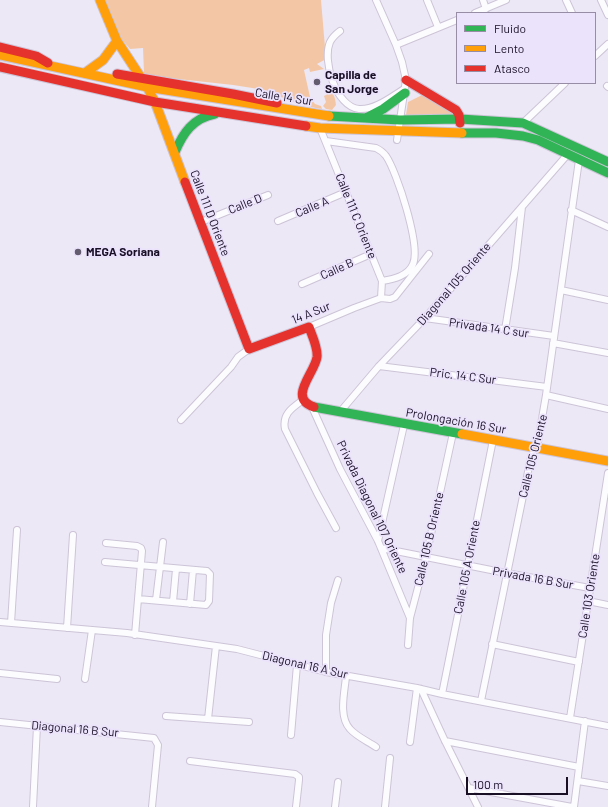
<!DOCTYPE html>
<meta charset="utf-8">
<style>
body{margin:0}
#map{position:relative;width:608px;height:807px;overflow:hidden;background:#ede8f6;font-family:Barlow,sans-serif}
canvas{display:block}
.legend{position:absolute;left:456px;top:12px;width:140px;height:72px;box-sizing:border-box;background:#ebe2fc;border:1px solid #978ea6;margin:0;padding:5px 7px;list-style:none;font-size:12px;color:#191026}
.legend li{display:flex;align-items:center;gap:8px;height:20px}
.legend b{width:20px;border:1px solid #978ea6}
.scale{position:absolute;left:466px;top:777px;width:102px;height:18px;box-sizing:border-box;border:2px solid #191026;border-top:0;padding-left:5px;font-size:12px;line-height:14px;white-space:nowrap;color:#191026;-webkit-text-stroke:3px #ebe2fc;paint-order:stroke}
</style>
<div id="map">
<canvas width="608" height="807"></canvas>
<ul class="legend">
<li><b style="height:5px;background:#30b455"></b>Fluido</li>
<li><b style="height:5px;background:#ff9f0a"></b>Lento</li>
<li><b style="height:5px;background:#e5322d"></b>Atasco</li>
</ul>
<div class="scale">100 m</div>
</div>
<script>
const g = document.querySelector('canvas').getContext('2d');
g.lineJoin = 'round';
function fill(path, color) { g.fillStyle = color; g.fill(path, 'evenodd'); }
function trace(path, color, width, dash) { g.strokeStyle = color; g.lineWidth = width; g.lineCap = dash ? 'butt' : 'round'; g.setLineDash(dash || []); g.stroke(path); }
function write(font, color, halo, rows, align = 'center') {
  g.font = font + ' Barlow,sans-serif'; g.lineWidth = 3.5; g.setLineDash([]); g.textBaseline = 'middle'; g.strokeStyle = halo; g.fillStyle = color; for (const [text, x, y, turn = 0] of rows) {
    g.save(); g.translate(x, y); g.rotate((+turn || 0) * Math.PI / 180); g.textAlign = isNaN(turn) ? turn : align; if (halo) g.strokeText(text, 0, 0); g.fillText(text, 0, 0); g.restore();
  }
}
const green = new Path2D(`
 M103 0H321L326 59 317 64 324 69 310 72 309 68 304 70 310 97 305 99 306 104 311 103V101L312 100 315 104 321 106 322 109C302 107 284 96 265 93V90L233 85 151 76 144 73 143 48 130 49 118 35Z
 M328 91C335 93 335 99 336 105L332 110 326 109 323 106 326 102 324 96 329 93Z
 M422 95 457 115H406L408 102Z`);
const street = new Path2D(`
 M376 0 396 45 402 62 406 80 397 140
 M427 0 438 27
 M483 0 486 9
 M566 0 572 13
 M601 0 608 15
 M475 13 506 0
 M340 31C336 34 332 38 330 42 322 61 336 107 359 109 375 110 391 97 404 89
 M396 45 457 20
 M595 56 608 44
 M607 86 608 87
 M523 123 565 83
 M320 128 382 281 381 298 390 299 395 297 429 254
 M326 141 376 148C380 150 383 152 386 156 397 172 421 246 413 264 408 276 394 279 382 281
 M571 210 608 227
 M278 221 346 192
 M201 222 268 195
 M302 284 371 254
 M561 290 608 300
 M425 318 554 336
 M309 327 354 308 381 298
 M505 330 515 268 522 207
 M553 343 608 353
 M379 366 547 387
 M546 395 608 409
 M303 400C292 408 282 414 285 429L317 493 336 528
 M312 407 340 469 378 541 410 618
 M340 412 379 366 425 318 568 154
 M181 420 231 367 238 357 249 349
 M378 541 404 425
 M106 543 137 546 141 548 142 551 135 635
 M381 548 506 573 590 588
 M105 562 207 571 210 574 209 601 206 605 138 599
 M156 600 163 542
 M588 601 608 605
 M173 602 176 569
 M190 604 193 570
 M0 622 127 633 237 649 326 672 417 688 442 694 608 726
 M11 623 17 530
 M67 628 73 535
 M492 644 579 662
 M408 645 410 618 426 557 453 433
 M326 672V635L331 603 338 580
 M0 673 57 679
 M346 676C345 691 338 716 350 729 356 736 367 741 376 747
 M85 679 92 630
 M421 689 445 741 478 807
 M442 694 493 440
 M481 701 531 457 538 442 546 395 579 160
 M166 716 249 722
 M570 718 608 473
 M208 719 216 646
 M0 722 154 738 158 745 152 807
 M291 735 297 665
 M445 741 579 767
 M410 742 417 688
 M190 761 295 774 299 777V780L296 807
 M578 781 608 786
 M469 788 572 807
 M33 807 37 726
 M335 807 338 782
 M385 807 390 758
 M574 807 585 721`);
const fast = new Path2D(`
 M329 116 400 120 460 119 523 123 608 162
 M366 118 383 109 405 93
 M462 133H496L523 136 538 140 608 173
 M175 152C183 133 193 118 215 114
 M314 407 462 434`);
const slow = new Path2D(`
 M100 0 117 41 147 87 155 102 185 182
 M0 55 147 87 329 116
 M85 73 103 60 117 41
 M306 126 320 128 462 133
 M462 434 608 461`);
const jam = new Path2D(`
 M0 47 36 56 48 63
 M0 67 155 102 306 126
 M117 74 233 94 277 103
 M406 80 456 110 459 115 460 123
 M185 182 249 349 309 327C312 336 318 347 317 357 315 373 287 398 314 407`);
const markers = [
 [317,82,4,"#635c6f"],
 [78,252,4,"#635c6f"]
];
const poiNames = [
 ["Capilla de",325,75],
 ["San Jorge",325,89],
 ["MEGA Soriana",86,252]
];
const streetNames = [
 ["Calle 14 Sur",284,97,9],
 ["Calle D",245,204,-22],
 ["Calle A",312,207,-23],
 ["Calle 111 D Oriente",210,213,69],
 ["Calle 111 C Oriente",356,216,68],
 ["Calle B",337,269,-24],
 ["Diagonal 105 Oriente",454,284,-49],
 ["14 A Sur",311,313,-22],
 ["Privada 14 C sur",489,328,8],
 ["Pric. 14 C Sur",463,376,7],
 ["Prolongación 16 Sur",456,421,10],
 ["Calle 105 Oriente",533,456,-76],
 ["Privada Diagonal 107 Oriente",372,507,64],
 ["Calle 105 B Oriente",429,539,-77],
 ["Calle 105 A Oriente",467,567,-79],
 ["Privada 16 B Sur",533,578,10],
 ["Calle 103 Oriente",589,596,-81],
 ["Diagonal 16 A Sur",305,665,13],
 ["Diagonal 16 B Sur",75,729,5]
];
fill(green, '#f3c7a6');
trace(street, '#ccc4d7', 8);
trace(fast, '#ccc4d7', 11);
trace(slow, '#ccc4d7', 11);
trace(jam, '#ccc4d7', 11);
trace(street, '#fcfcfe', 6);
trace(fast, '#30b455', 9);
trace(slow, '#ff9f0a', 9);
trace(jam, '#e5322d', 9);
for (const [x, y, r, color] of markers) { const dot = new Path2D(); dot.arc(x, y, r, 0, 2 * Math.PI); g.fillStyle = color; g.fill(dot); trace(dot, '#ebe2fc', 1.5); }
write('bold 12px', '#191026', '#ebe2fc', poiNames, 'left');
write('12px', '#191026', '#ebe2fc', streetNames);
</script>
